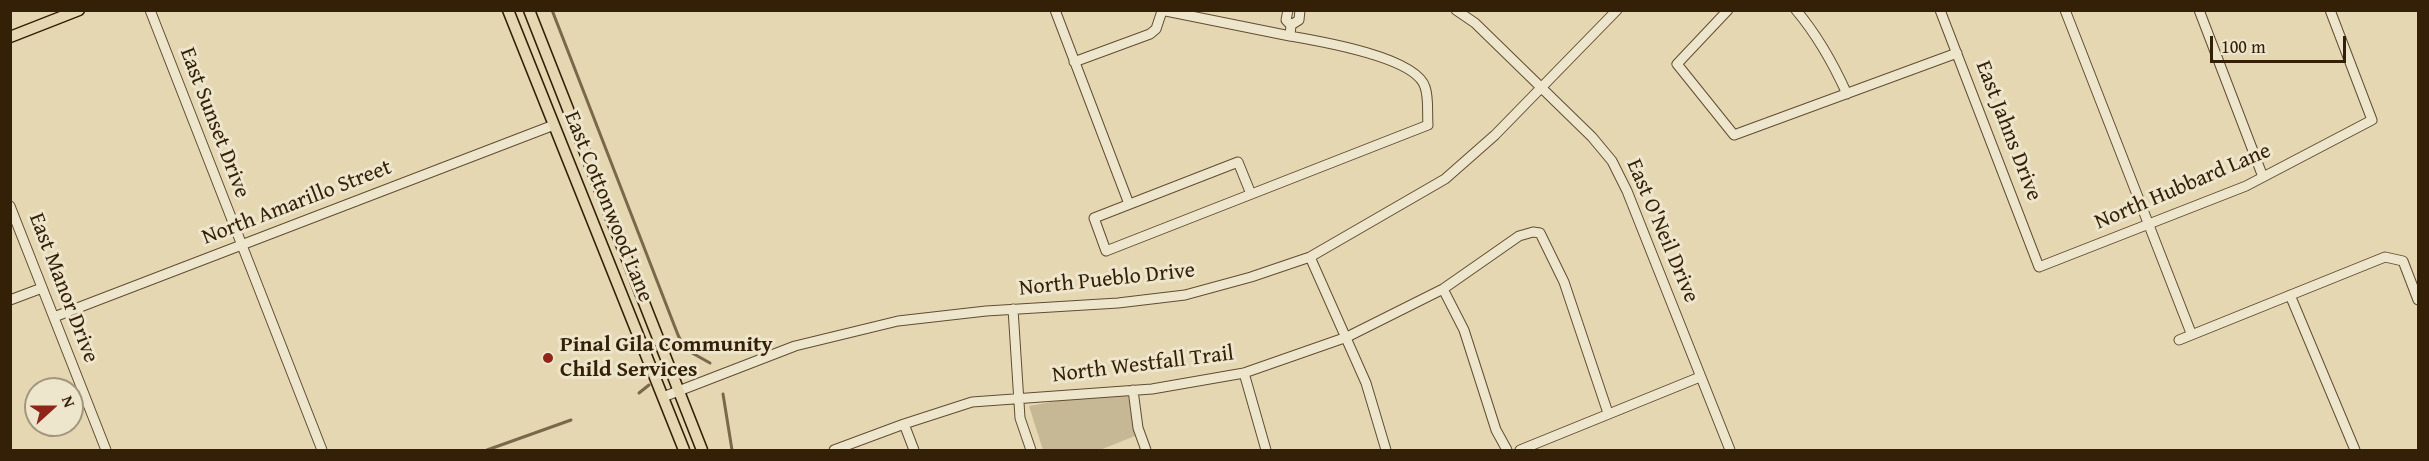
<!DOCTYPE html>
<style>
body{margin:0}
#map{position:relative;width:2429px;height:461px;overflow:hidden;background:#e4d7b1;font-family:"Gentium Book Plus",serif}
canvas{display:block}
.frame{position:absolute;inset:0;border:12px solid #341f07;pointer-events:none}
.north{position:absolute;left:24px;top:377px;width:60px;height:60px;box-sizing:border-box;background:#ede5cc;border:2px solid #a3967d;border-radius:50%;rotate:69deg;font-size:16px;font-weight:700;line-height:24px;text-align:center;color:#341f07}
.north::after{content:'';display:block;margin:auto;width:21px;height:27px;background:#8f2418;clip-path:polygon(50% 0,100% 100%,50% 72%,0 100%)}
.scale{position:absolute;left:2210px;top:36px;width:136px;height:27px;box-sizing:border-box;border:3px solid #341f07;border-top:0;padding-left:8px;font-size:18px;line-height:21px;white-space:nowrap;color:#341f07;-webkit-text-stroke:4px #ede5cc;paint-order:stroke}
</style>
<div id="map">
<canvas width="2429" height="461"></canvas>
<div class="frame"></div>
<div class="north">N</div>
<div class="scale">100 m</div>
</div>
<script>
const g = document.querySelector('canvas').getContext('2d');
g.lineJoin = 'round';
function fill(path, color) { g.fillStyle = color; g.fill(path, 'evenodd'); }
function trace(path, color, width, dash) { g.strokeStyle = color; g.lineWidth = width; g.lineCap = dash ? 'butt' : 'round'; g.setLineDash(dash || []); g.stroke(path); }
function write(font, color, halo, rows, align = 'center') {
  g.font = font + ' "Gentium Book Plus",serif'; g.lineWidth = 6; g.setLineDash([]); g.textBaseline = 'middle'; g.strokeStyle = halo; g.fillStyle = color; for (const [text, x, y, turn = 0] of rows) {
    g.save(); g.translate(x, y); g.rotate((+turn || 0) * Math.PI / 180); g.textAlign = isNaN(turn) ? turn : align; if (halo) g.strokeText(text, 0, 0); g.fillText(text, 0, 0); g.restore();
  }
}
const green = new Path2D(`
 M1102 393 1128 396 1135 436 1100 450H1043L1029 406Z`);
const stream = new Path2D(`
 M552 10 678 335 685 349 710 363
 M639 393 649 385
 M723 394 732 450
 M487 450 571 420`);
const minor = new Path2D(`
 M150 10 322 450
 M1055 10 1129 204
 M1161 10 1290 36
 M1288 10 1286 20 1291 25 1299 20 1300 10
 M1456 10 1475 23 1592 137 1612 161 1627 191 1730 450
 M1728 10 1677 64 1734 135 1957 53
 M1796 10C1818 36 1833 63 1847 94
 M1940 10 2039 267 2246 186 2372 120 2330 10
 M2065 10 2191 333
 M2199 10 2263 177
 M1074 62 1150 34 1156 29 1162 11
 M1251 194 1238 162 1094 218 1106 251 1428 125C1427 113 1429 98 1425 87 1416 57 1319 41 1290 36L1291 25
 M10 206 106 450
 M1310 257 1366 383 1386 450
 M1443 289 1464 330 1496 430 1507 450
 M2290 295 2355 450
 M10 300 42 288
 M1013 309 1020 418 1031 450
 M54 317 554 125
 M2179 340 2385 257 2403 261 2418 300
 M1244 373 1266 450
 M1133 390 1138 428 1146 450
 M663 397 795 346 898 321 986 311 1118 303 1185 295 1251 277 1310 257 1445 179 1495 135 1617 10
 M904 424 914 450
 M834 450 904 424 972 402 1152 389 1244 373 1347 337 1443 289 1519 236 1533 232 1540 233 1564 282 1608 413
 M1520 450 1700 377`);
const major = new Path2D(`
 M508 10 684 450
 M529 10 702 450
 M10 37 79 10`);
const markers = [
 [548,358,6,"#8f2418"]
];
const streetNames = [
 ["East Sunset Drive",214,123,69],
 ["East Jahns Drive",2008,131,69],
 ["North Hubbard Lane",2183,187,-23],
 ["North Amarillo Street",297,203,-21],
 ["East Cottonwood Lane",608,207,68],
 ["East O'Neil Drive",1662,231,67],
 ["North Pueblo Drive",1107,280,-6],
 ["East Manor Drive",63,288,69],
 ["North Westfall Trail",1143,365,-7]
];
const poiNames = [
 ["Pinal Gila Community",560,345],
 ["Child Services",560,370]
];
fill(green, '#c6b894');
trace(stream, '#7a684a', 3);
trace(minor, '#604d32', 11);
trace(major, '#341f07', 13);
trace(minor, '#ede5cc', 9);
trace(major, '#e4d7b1', 10);
for (const [x, y, r, color] of markers) { const dot = new Path2D(); dot.arc(x, y, r, 0, 2 * Math.PI); g.fillStyle = color; g.fill(dot); trace(dot, '#ede5cc', 2); }
write('22px', '#341f07', '#ede5cc', streetNames);
write('bold 22px', '#341f07', '#ede5cc', poiNames, 'left');
</script>
